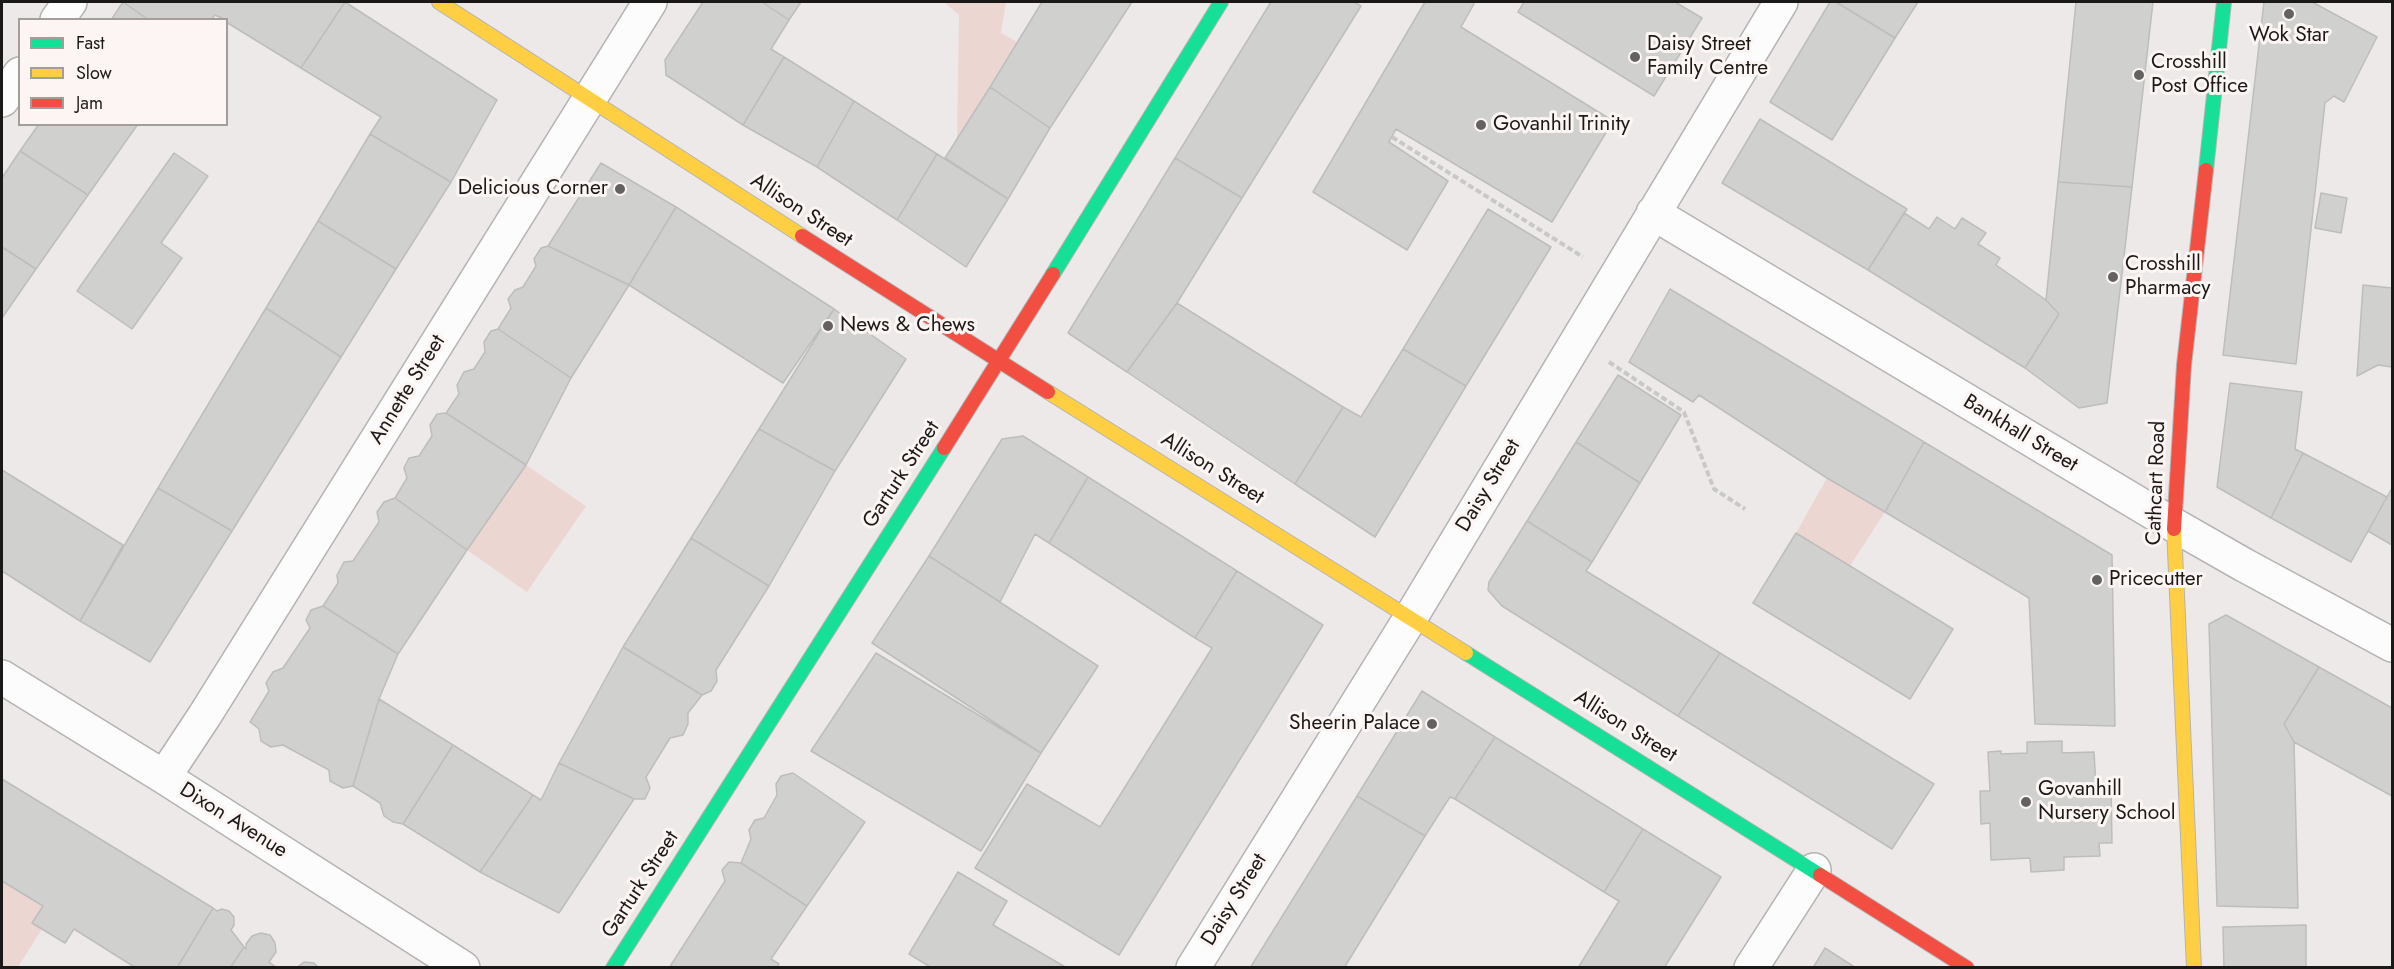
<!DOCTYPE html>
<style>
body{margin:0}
#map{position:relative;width:2394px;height:969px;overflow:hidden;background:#ede9e8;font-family:Jost,sans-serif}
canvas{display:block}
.frame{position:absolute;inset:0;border:3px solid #1b1918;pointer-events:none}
.legend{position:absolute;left:18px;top:18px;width:210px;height:108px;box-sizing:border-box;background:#fdf5f3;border:2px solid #a39d9b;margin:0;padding:8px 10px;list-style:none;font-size:18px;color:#1b1918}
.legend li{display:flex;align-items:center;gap:12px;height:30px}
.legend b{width:30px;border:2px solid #a39d9b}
</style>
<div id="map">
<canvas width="2394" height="969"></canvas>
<div class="frame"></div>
<ul class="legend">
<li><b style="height:8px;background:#16e098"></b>Fast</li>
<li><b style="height:8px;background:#ffcf43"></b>Slow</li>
<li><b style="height:8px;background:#f24e42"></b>Jam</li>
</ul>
</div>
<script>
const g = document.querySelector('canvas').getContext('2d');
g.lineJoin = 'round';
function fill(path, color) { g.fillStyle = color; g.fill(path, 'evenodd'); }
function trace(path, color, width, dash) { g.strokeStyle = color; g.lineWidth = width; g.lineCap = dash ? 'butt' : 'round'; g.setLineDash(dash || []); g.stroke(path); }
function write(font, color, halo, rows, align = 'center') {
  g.font = font + ' Jost,sans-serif'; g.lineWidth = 6; g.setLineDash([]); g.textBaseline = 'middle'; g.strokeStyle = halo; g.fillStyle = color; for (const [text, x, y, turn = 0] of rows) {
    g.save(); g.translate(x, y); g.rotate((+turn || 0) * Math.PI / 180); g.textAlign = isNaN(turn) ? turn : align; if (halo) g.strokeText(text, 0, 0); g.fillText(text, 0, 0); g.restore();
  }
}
const green = new Path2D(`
 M944 2H1006L1001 33 1017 42 957 139 959 15Z
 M526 465 586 506 527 592 467 550Z
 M1827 478 1885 512 1850 566 1796 533Z
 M2 881 43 906 32 922 42 929 18 967H2Z`);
const building = new Path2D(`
 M123 2H345L301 68 226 22V20L215 15 211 20H149Z
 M123 2 149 20H111Z
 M345 2 497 100 451 182 370 134 381 117 301 68Z
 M703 2H762L789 20 771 49 784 57 743 125 666 75 665 60Z
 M762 2H801L789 20Z
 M1042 2H1132L1050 128 990 87Z
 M1271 2H1354L1361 6 1242 198 1175 158Z
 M1425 2H1475L1461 27 1613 121 1552 222 1396 129 1389 142 1448 181 1407 250 1313 192Z
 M1524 2H1675L1702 18 1654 96 1518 12Z
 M1830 2H1836L1895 38 1832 140 1770 102Z
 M1836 2H1918L1895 38Z
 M2076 2H2153L2132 187 2058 182Z
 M2264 2H2312L2377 37 2344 102 2334 96 2325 103 2296 364 2223 355Z
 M784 57 854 101 817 167 743 125Z
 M990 87 1050 128 1008 199 945 158Z
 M854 101 937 154 897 220 817 167Z
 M1760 119 1907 209 1868 270 1722 183Z
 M39 124H138L88 195 20 151Z
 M370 134 451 182 396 269 318 221Z
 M20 151 88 195 36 269 2 247V178Z
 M174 153 208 176 161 243 182 258 132 329 77 291Z
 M937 154 1008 199 966 267 897 220Z
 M1175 158 1242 198 1177 303 1127 372 1068 333Z
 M601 163 676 207 629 285 548 246Z
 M2058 182 2132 187 2107 403 2079 408 2025 368 2059 314 2046 300Z
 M2321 193 2347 198 2341 233 2315 228Z
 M676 207 834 309 783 383 629 285Z
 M1488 209 1551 247 1466 386 1403 349Z
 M1904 213 1929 229 1937 217 1955 229 1962 218 1986 233 1978 244 2000 258 1996 265 2046 300 2059 314 2025 368 1868 270Z
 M318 221 396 269 341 357 266 308Z
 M548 246 629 285 571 378 498 329 511 308 508 299 515 290 523 287 536 266 534 259 541 248Z
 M2 247 36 269 2 318Z
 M2363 285 2392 288V367L2378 365 2357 376Z
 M1670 289 1924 442 1885 512 1827 478 1699 395 1693 402 1629 362Z
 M1177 303 1343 407 1295 484 1127 372Z
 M266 308 341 357 232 531 158 488Z
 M834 309 906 359 835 471 759 429Z
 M498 329 571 378 526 465 446 413 459 394 457 385 464 372 474 369 485 352 484 342 491 331Z
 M1403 349 1466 386 1375 537 1295 484 1343 407 1361 417Z
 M1618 375 1681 415 1640 483 1576 442Z
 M2230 383 2302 392 2295 449 2303 453 2271 518 2217 487Z
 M446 413 526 465 467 550 395 498 407 478 404 468 409 458 419 456 432 436 430 425 437 414Z
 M759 429 835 471 769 586 691 538Z
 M1023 436 1088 477 1049 543 1035 534 1000 602 929 556 1002 439Z
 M1576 442 1640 483 1592 562 1527 521Z
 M1924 442 2112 555 2115 726 2035 724 2029 598 1885 512Z
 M2303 453 2387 497 2351 562 2271 518Z
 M2 470 123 545 80 621 2 571Z
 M1088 477 1237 571 1195 638 1049 543Z
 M158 488 232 531 150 662 80 621Z
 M2392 488V545L2368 531Z
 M395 498 467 550 398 654 323 606 338 583 337 575 344 562 353 561 379 522 377 512 384 502Z
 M1527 521 1592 562 1586 571 1720 653 1678 716 1502 606 1488 590 1489 582Z
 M1796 533 1953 629 1910 699 1753 603Z
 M691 538 769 586 716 670 717 681 711 691 702 695 623 647Z
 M929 556 1098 666 1041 753 872 643Z
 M1237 571 1323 625 1119 955 975 868 1027 784 1100 827 1212 648 1195 638Z
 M323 606 398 654 379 699 353 786 343 788 330 781 329 770 283 745 271 747 261 741 259 729 250 722 269 691 266 683 273 672 283 668 310 628 306 620 311 610Z
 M2226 615 2319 667 2284 724 2294 742 2298 908 2217 906 2209 624Z
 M623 647 702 695 688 713V724L683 735 670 738 646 777 650 788 645 799H634L559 763Z
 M876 653 1041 753 981 851 811 751Z
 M1720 653 1934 784 1892 849 1678 716Z
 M2319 667 2392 708V796L2294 742 2284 724Z
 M1422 691 1495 737 1455 799 1450 797 1425 836 1357 796Z
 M379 699 453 745 403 824 393 822 384 816 380 803 353 786Z
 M1495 737 1643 829 1604 892 1455 799Z
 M2062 741V753L2094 752 2096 788H2111L2112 843H2099L2100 856 2064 857V870L2031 872 2030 858 1991 860 1990 823 1981 824 1980 791H1990L1988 752 2001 751V754L2027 753V742Z
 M453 745 533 795 480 872 403 824Z
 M559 763 634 799 559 913 480 872 533 795 541 800Z
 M793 773 865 822 807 906 741 863 751 839 749 830 755 820 764 818 777 795 776 784 781 776Z
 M2 779 213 908 177 968H136L74 929 65 943 32 923 43 906 2 881Z
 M1357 796 1425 836 1344 968H1250Z
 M1643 829 1721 877 1664 968H1578L1619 901 1604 892Z
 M729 862 741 863 807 906 771 959 779 964 777 968H669L725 881 722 870Z
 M958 872 1007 901 993 925 1067 968H932L909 954Z
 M213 908 217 911 222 909 229 911 234 917V925L231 930 244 947 230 968H177Z
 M2306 925V968H2224L2223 927Z
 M261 933 270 935 275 943 276 952 269 962 277 968H230L244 947 246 949V944L252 936Z
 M1825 948 1856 968H1813Z
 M304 962 314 963 319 968H296Z`);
const path = new Path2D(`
 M1392 137 1583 257
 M1609 362 1684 412 1714 489 1745 509`);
const street = new Path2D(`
 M57 20 70 2
 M2 100 20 74
 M1653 213 2174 525 2244 565 2392 645
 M2 677 164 777 463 968
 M164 777 205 715 650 2
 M1193 968 1411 617 1781 2
 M1751 968 1814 870`);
const fast = new Path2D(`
 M2206 170 2224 2
 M1053 274 1221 2
 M1466 653 1820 875
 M613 968 944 448`);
const slow = new Path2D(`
 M439 2 802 236
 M1048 392 1466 653
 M2174 529 2194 968`);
const jam = new Path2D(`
 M802 236 1048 392
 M944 448 1053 274
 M2174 529 2184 365 2206 170
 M1820 875 1967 968`);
const markers = [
 [2289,14,6,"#646261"],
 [1635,57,6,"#646261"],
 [2139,75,6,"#646261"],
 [1481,125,6,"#646261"],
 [620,189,6,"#646261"],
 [2113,277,6,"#646261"],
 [828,326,6,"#646261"],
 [2097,580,6,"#646261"],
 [1432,724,6,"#646261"],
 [2026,802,6,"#646261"]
];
const poiNames = [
 ["Wok Star",2289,36,"center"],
 ["Daisy Street",1647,45],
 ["Family Centre",1647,69],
 ["Crosshill",2151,63],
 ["Post Office",2151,87],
 ["Govanhil Trinity",1493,125],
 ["Delicious Corner",608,189,"right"],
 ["Crosshill",2125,265],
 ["Pharmacy",2125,289],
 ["News & Chews",840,326],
 ["Pricecutter",2109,580],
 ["Sheerin Palace",1420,724,"right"],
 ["Govanhill",2038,790],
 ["Nursery School",2038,814]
];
const streetNames = [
 ["Allison Street",801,211,33],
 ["Annette Street",408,390,-58],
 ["Bankhall Street",2020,434,31],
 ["Allison Street",1212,469,32],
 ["Garturk Street",902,475,-57],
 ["Cathcart Road",2157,483,-88],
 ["Daisy Street",1489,486,-59],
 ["Allison Street",1625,727,32],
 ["Dixon Avenue",233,821,32],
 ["Garturk Street",641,885,-57],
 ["Daisy Street",1235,900,-58]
];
fill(green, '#ecd6d1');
fill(building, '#d0d0cf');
trace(building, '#bebdbd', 1.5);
trace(street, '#b5b3b2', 36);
trace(fast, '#b5b3b2', 16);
trace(slow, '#b5b3b2', 16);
trace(jam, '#b5b3b2', 16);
trace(path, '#c9c8c8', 4, [6, 3]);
trace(street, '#fcfcfc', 33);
trace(fast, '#16e098', 14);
trace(slow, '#ffcf43', 14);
trace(jam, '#f24e42', 14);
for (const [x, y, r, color] of markers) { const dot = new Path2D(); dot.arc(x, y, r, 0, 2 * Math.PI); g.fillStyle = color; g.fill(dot); trace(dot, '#fdf5f3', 2); }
write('21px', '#1b1918', '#fdf5f3', poiNames, 'left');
write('21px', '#1b1918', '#fdf5f3', streetNames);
</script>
